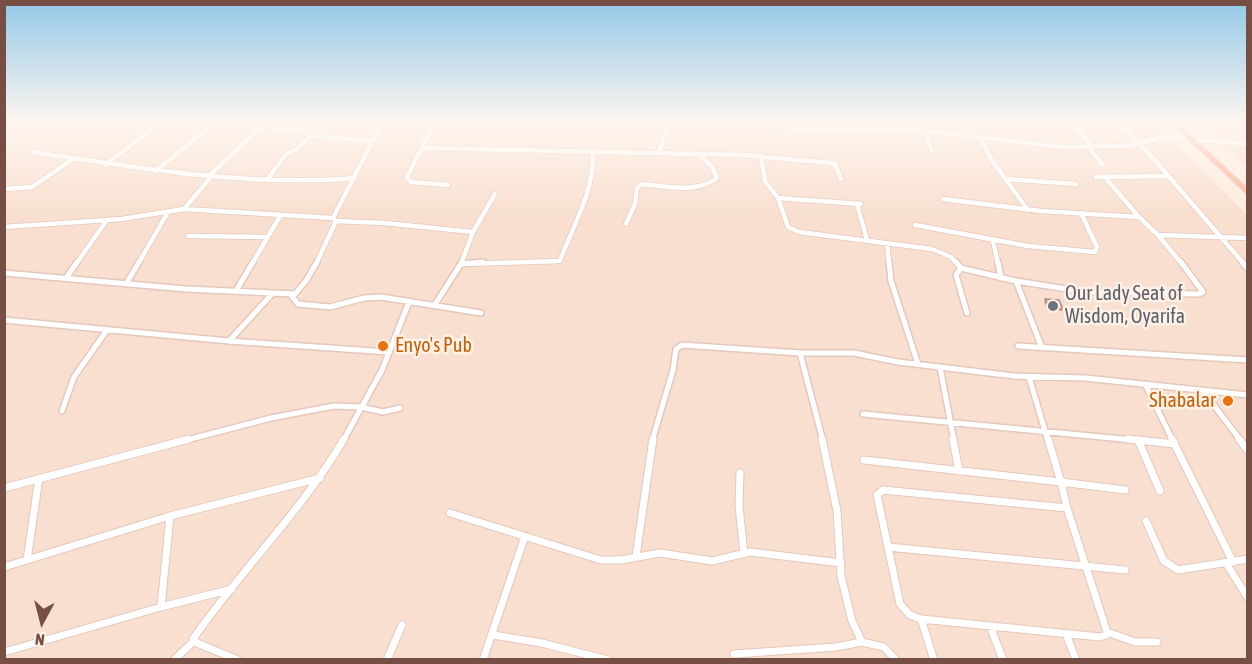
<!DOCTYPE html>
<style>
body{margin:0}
#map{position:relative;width:1252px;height:664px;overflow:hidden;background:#feecde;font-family:"Asap Condensed",sans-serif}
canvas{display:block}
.frame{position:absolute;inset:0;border:6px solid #764e44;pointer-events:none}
.north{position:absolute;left:12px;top:592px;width:60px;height:60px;-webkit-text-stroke:4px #fff1e6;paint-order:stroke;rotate:187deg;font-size:16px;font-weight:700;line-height:24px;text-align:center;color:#764e44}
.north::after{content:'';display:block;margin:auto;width:21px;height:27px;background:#764e44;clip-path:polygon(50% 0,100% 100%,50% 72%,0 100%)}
</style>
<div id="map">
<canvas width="1252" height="664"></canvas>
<div class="frame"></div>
<div class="north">N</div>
</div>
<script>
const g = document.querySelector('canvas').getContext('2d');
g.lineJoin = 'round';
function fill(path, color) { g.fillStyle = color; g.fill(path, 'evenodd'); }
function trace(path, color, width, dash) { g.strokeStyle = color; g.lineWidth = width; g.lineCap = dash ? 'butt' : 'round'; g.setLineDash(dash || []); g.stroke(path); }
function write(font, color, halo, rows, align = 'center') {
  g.font = font + ' "Asap Condensed",sans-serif'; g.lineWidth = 5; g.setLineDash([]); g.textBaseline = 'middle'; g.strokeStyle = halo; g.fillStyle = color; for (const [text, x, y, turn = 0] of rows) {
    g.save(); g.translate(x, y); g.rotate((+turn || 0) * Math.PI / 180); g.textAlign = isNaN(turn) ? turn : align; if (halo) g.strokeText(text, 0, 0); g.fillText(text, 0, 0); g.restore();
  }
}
const residential = new Path2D(`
 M4 123H1156L1247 215V659H5Z
 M1198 123H1247V169L1210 134Z`);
const minorFar2 = new Path2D(`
 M435 123 407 177 411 182 448 185
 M626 123 925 131 1063 147 1130 146 1159 138 1187 136
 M922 123 932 151
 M1072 123 1092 147
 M1118 123 1153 158 1244 264
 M1245 123 1248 125
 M434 125 488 126 504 123
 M590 125 618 123
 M262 126 314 132
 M310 136 374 141
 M980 138 993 162 1028 210
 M1198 140 1248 144
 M1088 147 1103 165
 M423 148 743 155 831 163 835 164 841 179
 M32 152C140 168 246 187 355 178
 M659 153 668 124
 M761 156 765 181 778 198 788 227 799 232 932 249 951 257 957 264
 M105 165 160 123
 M156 171 214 123
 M1104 176 1139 217
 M208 177 265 123
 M1096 177 1168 176
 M1005 179 1076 184
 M267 180 286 154 297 149 324 123
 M4 189 32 187 73 159
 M778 198 861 204
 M943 199 1041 211 1139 217 1158 235 1182 264
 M857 204 867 240
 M184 209 211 177
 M336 221 384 223 473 232 461 264
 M626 224 635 204 637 188 641 184C665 186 696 194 717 178L712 167 698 154
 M915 225 1028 246 1095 252 1097 247 1081 213
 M4 227 122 219 184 209 333 218
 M473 232 495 194
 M1158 235 1248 238
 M188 236 268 237
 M993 241 998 264
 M887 243 889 264
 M76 264 107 220
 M138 264 168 212
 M252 264 280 216
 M316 264 336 221 333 218 382 123
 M463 264 560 261C573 225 594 193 593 153`);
const minorFar1 = new Path2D(`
 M889 262 891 281 918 364
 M956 262 961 268 1016 281 1086 292 1199 294 1203 292 1181 262
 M998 262 1001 278
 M1242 262 1248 269
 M461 264 483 262
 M961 268 956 275 967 313
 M4 273 186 289 295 294 306 281 317 262
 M67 277 77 262
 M1016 281 1042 348
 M126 284 139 262
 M236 291 253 262
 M290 294 298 304 330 307 364 298 381 297 481 313
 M434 306 462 262
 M4 320 229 341 389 352
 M229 341 272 294
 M1018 346 1248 360
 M800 353 823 441
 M940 367 954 441
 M1029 377 1048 441
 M1145 384 1173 441
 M1204 392 1241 441
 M62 411 74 377 107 330
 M863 414 1143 441
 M183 441 271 418 334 406 361 407 383 412 400 408
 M343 441 382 370 409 302
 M652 441 673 370 676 349 682 345 800 353H854L898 362 1014 376 1085 378 1248 395`);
const minor = new Path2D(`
 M822 439 837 511 841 576 852 621 862 642
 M953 439 959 471
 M1128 439 1175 444
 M1172 439 1233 562
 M1239 439 1248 451
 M1139 442 1160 491
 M864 460 1061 482 1048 439
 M740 473 739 506 744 554
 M4 488 189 439
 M1067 508 883 490 877 495 900 604 910 615 921 619 1100 637 1106 635 1107 632
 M450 513 601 560H621L660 553 712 561 750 552 841 563
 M1146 521 1164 561 1178 570 1248 559
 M888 547 1125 570
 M636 556 653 439
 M27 560 39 478
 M1226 563 1248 598
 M4 567 170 516 320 478
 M161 607 232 589
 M921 619 934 660
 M990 626 1003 660
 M1107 632 1067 508 1061 482 1125 490
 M1107 632 1135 642H1157
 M1066 634 1076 660
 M493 635 542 643 608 660
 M4 652 161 607 170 516
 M734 654 836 647 862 642 884 647 896 660
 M174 660 194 641
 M238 660 197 643 193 639C241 570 301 512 344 439
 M387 660 402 625
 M483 660 525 536`);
const trunk = new Path2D(`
 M1171 123H1178L1248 189V195Z`);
const wall = new Path2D(`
 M1045 299 1063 309 1062 311 1048 310 1044 302Z`);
const building = new Path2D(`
 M1045 299 1059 300 1063 309 1049 308Z`);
const markers = [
 [1053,306,6,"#6b7280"],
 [383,346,6,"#e8710a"],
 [1228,401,6,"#e8710a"]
];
const worshipNames = [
 ["Our Lady Seat of",1065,294],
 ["Wisdom, Oyarifa",1065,317]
];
const foodNames = [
 ["Enyo's Pub",395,346],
 ["Shabalar",1216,401,"right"]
];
fill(residential, '#f8dfcf');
trace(minorFar2, '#e4c8bd', 6);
trace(minorFar1, '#e4c8bd', 8);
trace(minor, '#e4c8bd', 9);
trace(trunk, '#d9cdcb', 2);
trace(minorFar2, '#fff', 4.5);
trace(minorFar1, '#fff', 5);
trace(minor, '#fff', 7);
fill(trunk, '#feb092');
fill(wall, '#d4a89a');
fill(building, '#f6c3b3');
trace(building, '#ac887d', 1.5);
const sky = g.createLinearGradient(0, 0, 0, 216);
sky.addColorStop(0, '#92c9e8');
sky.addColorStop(0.57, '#fff6f0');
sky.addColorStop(1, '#fff6f000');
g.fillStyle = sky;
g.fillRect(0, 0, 1252, 216);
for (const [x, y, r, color] of markers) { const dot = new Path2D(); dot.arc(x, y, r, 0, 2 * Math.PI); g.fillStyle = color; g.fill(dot); trace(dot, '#fff1e6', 2); }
write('20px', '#5b616d', '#fff1e6', worshipNames, 'left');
write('20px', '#c56008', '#fff1e6', foodNames, 'left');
</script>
